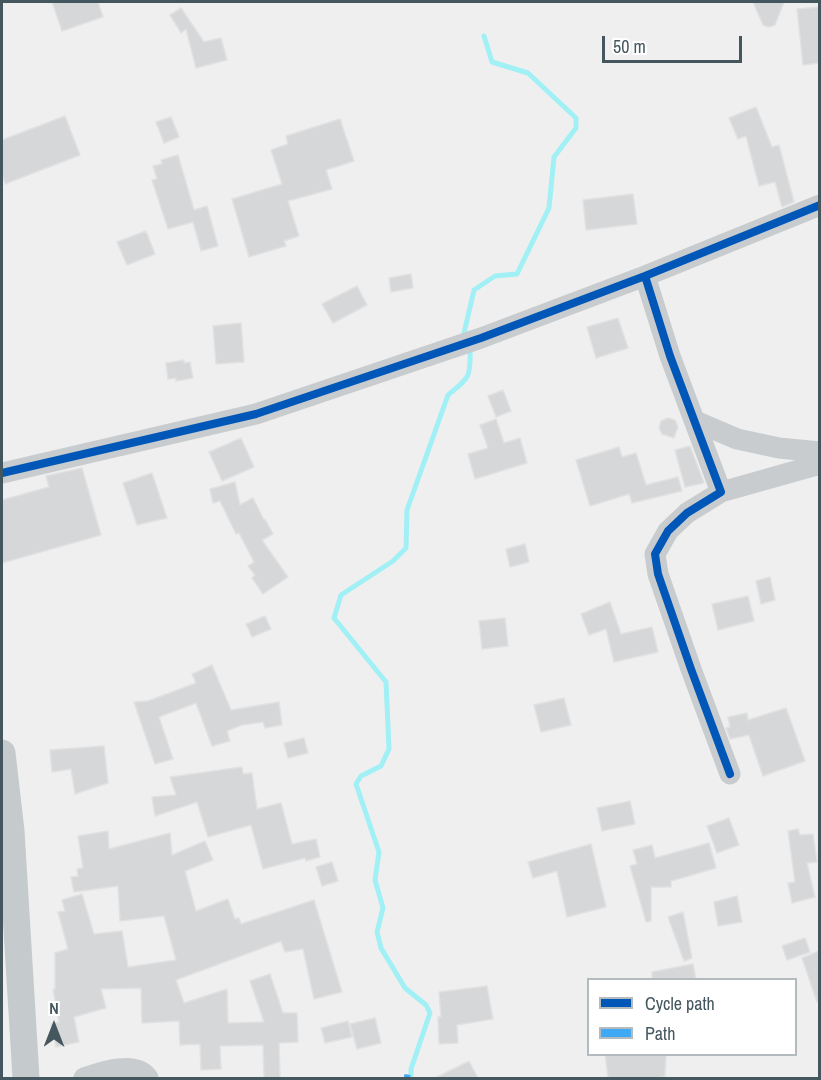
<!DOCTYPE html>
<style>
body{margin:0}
#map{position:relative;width:821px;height:1080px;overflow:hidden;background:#f0efef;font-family:"Archivo Narrow",sans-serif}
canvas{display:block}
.frame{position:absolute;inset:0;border:3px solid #44565e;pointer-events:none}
.legend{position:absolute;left:587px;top:978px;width:210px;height:78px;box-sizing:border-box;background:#fff;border:2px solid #b4bbbf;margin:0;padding:8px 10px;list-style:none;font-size:18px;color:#44565e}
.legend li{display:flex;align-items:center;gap:12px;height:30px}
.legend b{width:30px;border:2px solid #b4bbbf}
.north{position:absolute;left:24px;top:996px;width:60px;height:60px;-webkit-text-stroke:4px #fff;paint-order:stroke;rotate:0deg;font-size:16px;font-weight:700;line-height:24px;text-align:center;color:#44565e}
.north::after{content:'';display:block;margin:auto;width:21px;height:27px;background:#44565e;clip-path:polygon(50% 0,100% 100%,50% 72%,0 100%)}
.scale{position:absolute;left:602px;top:36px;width:140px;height:27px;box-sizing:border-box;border:3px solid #44565e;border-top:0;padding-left:8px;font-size:18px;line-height:21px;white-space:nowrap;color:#44565e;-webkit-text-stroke:4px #fff;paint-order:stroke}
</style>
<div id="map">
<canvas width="821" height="1080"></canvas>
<div class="frame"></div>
<ul class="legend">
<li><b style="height:8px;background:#0057b8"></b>Cycle path</li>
<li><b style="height:8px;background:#3fa9f5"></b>Path</li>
</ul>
<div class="north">N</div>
<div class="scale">50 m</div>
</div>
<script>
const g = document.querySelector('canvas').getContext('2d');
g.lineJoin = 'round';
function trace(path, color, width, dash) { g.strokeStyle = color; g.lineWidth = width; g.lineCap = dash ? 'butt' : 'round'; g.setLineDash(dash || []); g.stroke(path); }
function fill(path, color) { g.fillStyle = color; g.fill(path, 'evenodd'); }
const stream = new Path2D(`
 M464 333 474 290 495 276 517 274 549 208 554 157 576 128V118L528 73 492 62 484 36
 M411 1078V1069L430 1013 426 1005 405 988 381 948 377 932 383 908 375 880 379 852 356 784 361 776 381 766 389 749 386 682 334 618 341 595 393 561 406 548 407 510 448 395C469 378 471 377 470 350`);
const building = new Path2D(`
 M52 2H98L103 17 62 31Z
 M753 2H784L775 25 769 27 763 25Z
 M819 7V63L803 65 797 9Z
 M181 8 204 42 221 38 227 60 196 68 186 29 181 33 170 15Z
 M756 107 772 147 779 145 794 202 782 207 775 182 759 186 746 136 738 139 729 118Z
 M65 116 80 155 5 184 2 174V140Z
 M171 117 179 137 164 143 156 122Z
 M340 119 354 161 326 170 332 189 288 201 299 236 284 241 286 246 249 257 232 199 282 184 271 150 288 144 286 136Z
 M178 155 194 210 207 206 218 246 201 251 193 222 168 229 152 180 157 179 153 166 162 164 161 160Z
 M633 194 637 224 586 230 583 200Z
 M146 231 155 254 127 265 117 242Z
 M411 274 413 288 391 292 389 278Z
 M357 286 367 305 333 323 322 304Z
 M618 318 628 348 596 358 587 327Z
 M241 323 244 362 216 364 213 326Z
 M184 360V363L190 362 193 378 176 381V378L168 379 166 363Z
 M503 390 511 411 496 417 488 396Z
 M668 418 675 420 678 427 674 438 662 434 659 428 661 421Z
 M496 419 504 443 520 438 527 463 475 479 468 454 488 448 480 425Z
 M241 438 254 467 222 481 209 452Z
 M690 446 704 483 685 487 675 450Z
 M619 447 622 457 636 453 646 485 678 477 682 491 632 503 629 494 590 506 576 460Z
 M82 468 101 535 2 563V500L49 487 46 476Z
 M152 473 167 518 137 525 123 483Z
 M235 482 240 505 253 498 264 520 265 519 273 534 262 540 288 577 263 594 252 578 255 575 248 566 254 562 239 533 236 534 220 501 213 503 210 489Z
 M525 544 529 562 510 567 506 549Z
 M770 577 775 600 761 604 756 581Z
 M748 596 754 621 718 630 712 604Z
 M610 602 621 634 652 627 658 652 614 662 606 629 589 635 581 614Z
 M265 616 271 629 252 637 246 624Z
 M505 618 508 646 482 649 479 621Z
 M212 665 231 710 279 702 282 725 265 728 263 722 242 725 227 731 230 741 212 746 196 703 159 717 173 759 155 764 134 702 148 701 196 683 192 674Z
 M564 698 571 725 541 732 534 705Z
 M786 708 805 761 763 776 749 735 730 739 726 728 730 727 728 717 747 713 748 720Z
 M304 738 308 753 288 758 284 743Z
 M104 746 108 783 75 794 71 769 52 772 50 750Z
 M242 767 243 774 252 773 257 809 281 803 292 844 316 839 320 857 306 861 305 858 263 869 251 825 208 837 197 802 155 816 152 797 176 795 170 777Z
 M630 801 635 824 602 831 597 808Z
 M729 818 739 845 717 853 707 826Z
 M798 829 800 835 813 834 817 862 807 863 815 897 792 903 788 883 795 882 788 831Z
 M108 831 109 849 170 833 172 855 205 841 213 860 185 871 196 911 228 899 235 919 239 918 241 924 314 900 342 992 314 999 303 949 285 952 281 941 176 980 184 1003 227 989 228 1023 264 1022 250 981 270 974 283 1013H297L298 1042 279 1043 280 1078H264L263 1045 220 1046 221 1069 201 1070 200 1044 180 1045 179 1021 142 1023 141 988 101 989 106 1008 74 1017 79 1042 56 1047 51 1024 59 1022 53 989H55V953L68 949 58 912 65 911 62 900 82 894 94 934 122 931 128 967 176 960 164 916 120 921 118 886 74 892 71 877 78 876 77 869 83 868 78 836Z
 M709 843 716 868 671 881V887H651V921L646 922 630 866 637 864 633 850 652 845 655 858Z
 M591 844 606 907 567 917 557 871 533 878 528 862Z
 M332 862 338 881 322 886 316 867Z
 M737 896 742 922 718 926 714 902Z
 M683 912 692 958 684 961 668 917Z
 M805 938 810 952 787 960 782 946Z
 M819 951V1002H817L802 958Z
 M693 964 696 980H652V972Z
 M487 986 493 1019 457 1025 458 1043 439 1044 438 1017H441L439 992Z
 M375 1018 381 1043 357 1049 350 1024Z
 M348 1021 352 1037 325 1043 321 1028Z
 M605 1054H666L665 1076 658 1078H608Z
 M469 1061 478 1078H435Z`);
const minor = new Path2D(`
 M645 276 670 356 721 492 687 513 668 531 655 554 658 574 691 669 730 774
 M695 421 737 439 779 448 820 452
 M2 473 256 414 481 338 645 276 820 205
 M721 492 820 464
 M84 1078C101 1072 136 1060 148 1078`);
const major = new Path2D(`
 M2 753 11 831 26 1078`);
const quiet = new Path2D(`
 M404 1077 410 1078`);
const cycleway = new Path2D(`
 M645 276 670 356 721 492 687 513 668 531 655 554 658 574 691 669 730 774
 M2 473 256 414 481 338 645 276 820 205`);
trace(stream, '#a1f0f5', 5);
fill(building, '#d6d7d8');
trace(building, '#e1e1e2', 1.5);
trace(minor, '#c8ccce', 21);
trace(major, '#c5cacd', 27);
trace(quiet, '#3fa9f5', 6, [12, 6]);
trace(cycleway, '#0057b8', 8);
</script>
